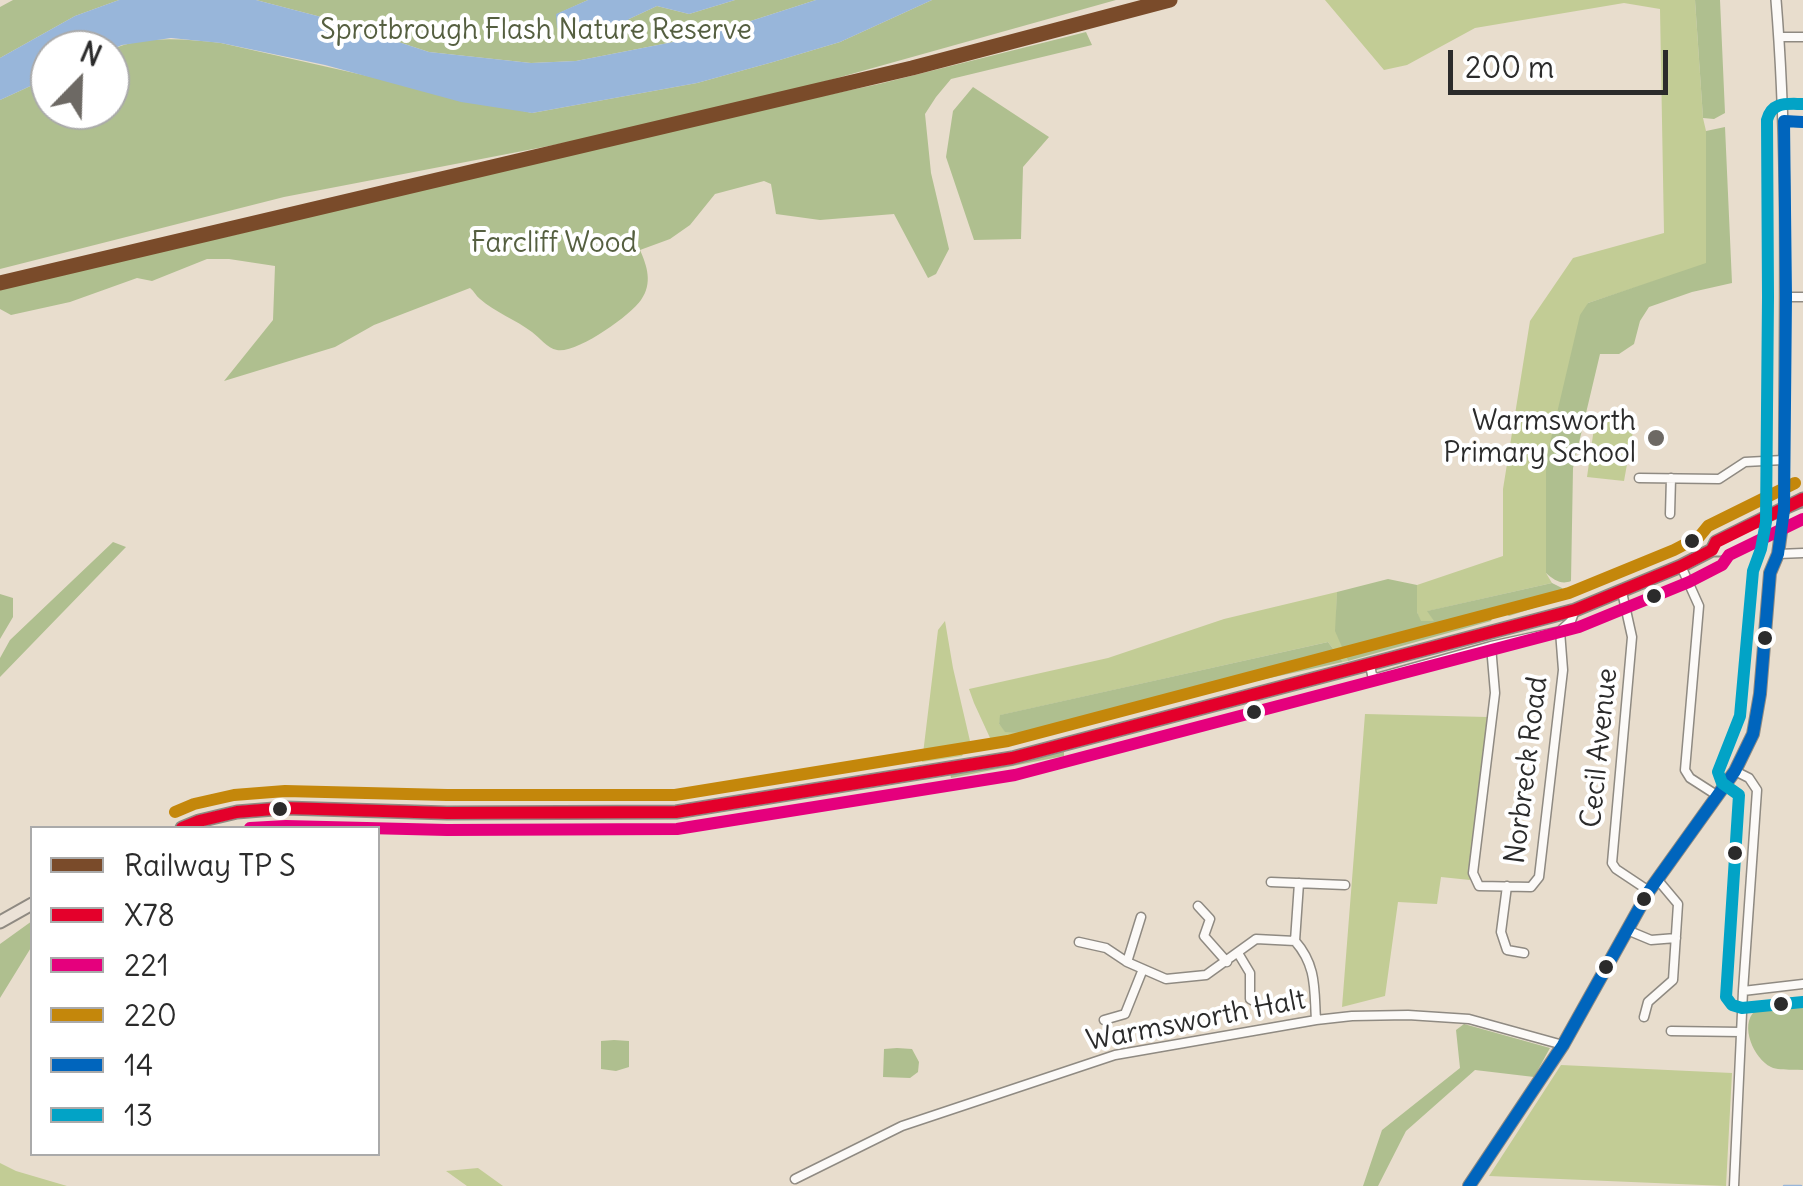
<!DOCTYPE html>
<style>
body{margin:0}
#map{position:relative;width:1803px;height:1186px;overflow:hidden;background:#e8ddcd;font-family:Delius,sans-serif}
canvas{display:block}
.legend{position:absolute;left:30px;top:826px;width:350px;height:330px;box-sizing:border-box;background:#fff;border:2px solid #aaa;margin:0;padding:12px 18px;list-style:none;font-size:30px;color:#2b2b2b}
.legend li{display:flex;align-items:center;gap:20px;height:50px}
.legend b{width:50px;border:2px solid #aaa}
.north{position:absolute;left:30px;top:30px;width:100px;height:100px;box-sizing:border-box;background:#fff;border:2px solid #aaa;border-radius:50%;rotate:23deg;font-size:28px;font-weight:700;line-height:40px;text-align:center;color:#2b2b2b}
.north::after{content:'';display:block;margin:auto;width:35px;height:45px;background:#6d6964;clip-path:polygon(50% 0,100% 100%,50% 72%,0 100%)}
.scale{position:absolute;left:1448px;top:50px;width:220px;height:45px;box-sizing:border-box;border:5px solid #2b2b2b;border-top:0;padding-left:12px;font-size:30px;line-height:35px;white-space:nowrap;color:#2b2b2b;-webkit-text-stroke:8px #fff;paint-order:stroke}
</style>
<div id="map">
<canvas width="1803" height="1186"></canvas>
<ul class="legend">
<li><b style="height:12px;background:#7a4b2a"></b>Railway TP S</li>
<li><b style="height:12px;background:#e4002b"></b>X78</li>
<li><b style="height:12px;background:#e5007d"></b>221</li>
<li><b style="height:12px;background:#c4870b"></b>220</li>
<li><b style="height:12px;background:#0065bd"></b>14</li>
<li><b style="height:12px;background:#02a3c6"></b>13</li>
</ul>
<div class="north">N</div>
<div class="scale">200 m</div>
</div>
<script>
const g = document.querySelector('canvas').getContext('2d');
g.lineJoin = 'round';
function fill(path, color) { g.fillStyle = color; g.fill(path, 'evenodd'); }
function trace(path, color, width, dash) { g.strokeStyle = color; g.lineWidth = width; g.lineCap = dash ? 'butt' : 'round'; g.setLineDash(dash || []); g.stroke(path); }
function write(font, color, halo, rows, align = 'center') {
  g.font = font + ' Delius,sans-serif'; g.lineWidth = 8; g.setLineDash([]); g.textBaseline = 'middle'; g.strokeStyle = halo; g.fillStyle = color; for (const [text, x, y, turn = 0] of rows) {
    g.save(); g.translate(x, y); g.rotate((+turn || 0) * Math.PI / 180); g.textAlign = isNaN(turn) ? turn : align; if (halo) g.strokeText(text, 0, 0); g.fillText(text, 0, 0); g.restore();
  }
}
const green = new Path2D(`
 M1325 0H1695L1703 118 1706 131 1707 264 1588 303 1546 573 1552 583 1428 611 1435 621H1420L1417 612V585L1503 556V489L1530 321 1573 258 1664 233 1660 9 1624 3 1475 28 1407 65 1384 70Z
 M1596 414 1635 420 1624 481 1587 477Z
 M1337 592 1336 631 1348 661 1343 662 1328 642 1001 715 999 724 1005 731 1019 733 991 740 974 703 969 689 1108 658 1224 619Z
 M945 621 953 668 970 741 962 756 922 762 938 630Z
 M1365 714 1487 717 1470 880 1441 877 1437 904 1398 902 1385 996 1342 1007Z
 M1561 1065 1732 1073 1726 1186 1489 1176Z
 M0 1163 16 1171 67 1186H0Z
 M478 1168 503 1186H467L446 1171Z`);
const forest = new Path2D(`
 M13 0H119L75 16 0 58V7Z
 M256 0H588L557 14 629 19 657 6 689 14 735 0H816L704 36 576 61 531 63 429 52 325 18Z
 M932 0H1116L694 118 284 197 0 269V100L50 77V110H110V50C145 35 184 39 221 43L532 113 697 83 773 62 840 42Z
 M1695 0H1720L1725 113 1714 119 1703 118Z
 M1086 32 1092 45 951 79 936 97 925 114 931 173 949 249 936 274 928 278 894 214 820 220 776 214 771 184 764 181 715 194 690 225 670 239 640 250C647 266 653 283 641 300 630 316 576 354 557 350 547 348 540 338 532 332 516 320 495 312 480 299 476 296 474 291 470 288L374 325 335 347 224 381 273 320 275 266 229 259H207L152 281 137 278 70 302 11 315 0 309V287L238 234 587 146 879 84Z
 M973 87 1049 137 1023 167 1021 239 974 240 946 157 953 111Z
 M1725 127 1732 283 1692 292 1649 307 1640 321 1634 344 1619 354H1600L1573 468 1571 581C1561 585 1554 580 1546 573V460L1580 315 1588 303 1706 263V131Z
 M113 542 126 547 0 677V658L10 640Z
 M1388 579 1417 585V612L1421 621H1434L1427 611 1552 583 1562 588 1568 597 1509 616 1502 612 1495 613 1491 621 1348 661 1335 631 1337 592Z
 M0 594 13 598V617L0 639Z
 M1328 642 1343 662 1019 733 1005 732 999 724 1000 715Z
 M1064 749V756L951 778 950 772Z
 M32 921V946L0 998V944Z
 M1803 1004V1070C1793 1069 1779 1071 1771 1067 1754 1059 1739 1025 1755 1011 1766 1001 1789 1005 1803 1004Z
 M1464 1024 1550 1048 1534 1077 1475 1070 1406 1131 1378 1186H1363L1382 1130 1460 1068 1456 1030Z
 M614 1040 629 1041V1067L616 1071 601 1069V1041Z
 M897 1048 912 1049 919 1062 918 1072 910 1078 883 1077 884 1049Z`);
const water = new Path2D(`
 M119 0H256L325 18 429 52 531 63 576 61 704 36 816 0H932L840 42 773 62 697 83 532 113 461 102 325 65 221 43 171 38 122 45 110 50H50V77L0 100V58L75 16Z
 M588 0H735L689 14 657 6 629 19 622 28H557L556 14Z`);
const stream = new Path2D(`
 M1784 1186H1801`);
const minor = new Path2D(`
 M1779 37H1803
 M1784 121 1803 122
 M1786 297H1803
 M1639 478 1719 479 1745 462 1783 460
 M1670 514 1671 478
 M1778 554 1803 553
 M1681 566 1699 606 1685 770 1690 778 1718 796
 M1622 592 1632 637 1612 863 1616 869 1649 891
 M1491 646 1495 693 1473 873 1479 886 1531 887 1539 877 1563 670 1560 631
 M1370 665 1372 675 1376 678 1491 646 1560 631 1571 621 1575 610
 M1271 882 1345 885
 M1507 886 1501 932 1507 950 1524 953
 M1198 906 1210 919 1204 936 1227 962
 M1627 930 1651 940 1676 938
 M1295 941 1299 883
 M1079 942 1106 948 1127 962 1166 979 1206 975 1256 939 1295 941C1317 966 1314 989 1316 1020
 M1238 953 1250 973V999L1257 1003
 M1127 962 1141 917
 M1743 991 1803 984
 M1644 1017 1648 1002 1673 980 1678 904 1657 879
 M1104 1020 1125 1014 1143 969
 M1671 1031 1741 1032
 M795 1179 902 1126 1115 1055 1316 1020 1352 1016 1408 1015 1469 1019 1563 1045
 M1734 1186 1743 991 1757 790 1749 778 1735 771`);
const tertiary = new Path2D(`
 M1776 0C1790 170 1783 340 1784 510`);
const secondary = new Path2D(`
 M1469 1186 1563 1045 1649 891 1735 771 1753 734 1760 694 1770 573 1778 554 1784 510`);
const primary = new Path2D(`
 M1712 550H1720L1803 514
 M182 828 199 821 237 812 286 808 447 813 676 812 1012 758 1575 610 1681 566 1712 550 1716 542 1803 499
 M0 922 32 904`);
const bus1 = new Path2D(`
 M182 828 199 821 237 812 286 808 447 813 676 812 1012 758 1575 610 1681 566 1712 550 1716 542 1803 499`);
const bus2 = new Path2D(`
 M250 828 286 826 447 830 677 829 1015 775 1579 627 1689 582 1722 565 1729 555 1803 519`);
const bus3 = new Path2D(`
 M175 812 194 804 234 795 285 791 447 795H675L1008 741 1569 593 1674 550 1699 537 1708 526 1795 483`);
const bus4 = new Path2D(`
 M1469 1186 1563 1045 1649 891 1735 771 1753 734 1760 694 1770 573 1778 554 1784 510 1786 297 1784 121 1803 122`);
const bus5 = new Path2D(`
 M1803 104C1787 104 1772 101 1767 120L1768 297 1766 522 1761 549 1753 571 1740 716 1718 772 1722 783 1739 795 1726 997 1732 1005 1742 1008 1803 1002`);
const rail1 = new Path2D(`
 M0 283 912 68 1170 0`);
const markers = [
 [1656,438,10,"#6d6964"],
 [1692,541,9,"#2b2b2b"],
 [1654,596,9,"#2b2b2b"],
 [1765,638,9,"#2b2b2b"],
 [1254,712,9,"#2b2b2b"],
 [280,809,9,"#2b2b2b"],
 [1735,853,9,"#2b2b2b"],
 [1644,899,9,"#2b2b2b"],
 [1606,967,9,"#2b2b2b"],
 [1781,1004,9,"#2b2b2b"]
];
const parkNames = [
 ["Sprotbrough Flash Nature Reserve",536,31],
 ["Farcliff Wood",554,244]
];
const poiNames = [
 ["Warmsworth",1636,422],
 ["Primary School",1636,454]
];
const streetNames = [
 ["Cecil Avenue",1600,748,-84],
 ["Norbreck Road",1527,770,-83],
 ["Warmsworth Halt",1196,1021,-11]
];
fill(green, '#c2cc95');
fill(forest, '#afbf8f');
fill(water, '#98b6da');
trace(stream, '#98b6da', 2.5);
trace(minor, '#8f8a82', 11);
trace(tertiary, '#8f8a82', 12);
trace(secondary, '#8f8a82', 14);
trace(primary, '#8f8a82', 15);
trace(minor, '#fcfaf8', 8);
trace(tertiary, '#fcfaf8', 9);
trace(secondary, '#f6f1ea', 10);
trace(primary, '#ebe2d7', 11);
trace(bus1, '#e4002b', 12);
trace(bus2, '#e5007d', 12);
trace(bus3, '#c4870b', 12);
trace(bus4, '#0065bd', 12);
trace(bus5, '#02a3c6', 12);
trace(rail1, '#7a4b2a', 15);
for (const [x, y, r, color] of markers) { const dot = new Path2D(); dot.arc(x, y, r, 0, 2 * Math.PI); g.fillStyle = color; g.fill(dot); trace(dot, '#fff', 4); }
write('28px', '#555f40', '#fff', parkNames);
write('28px', '#2b2b2b', '#fff', poiNames, 'right');
write('28px', '#2b2b2b', '#fff', streetNames);
</script>
